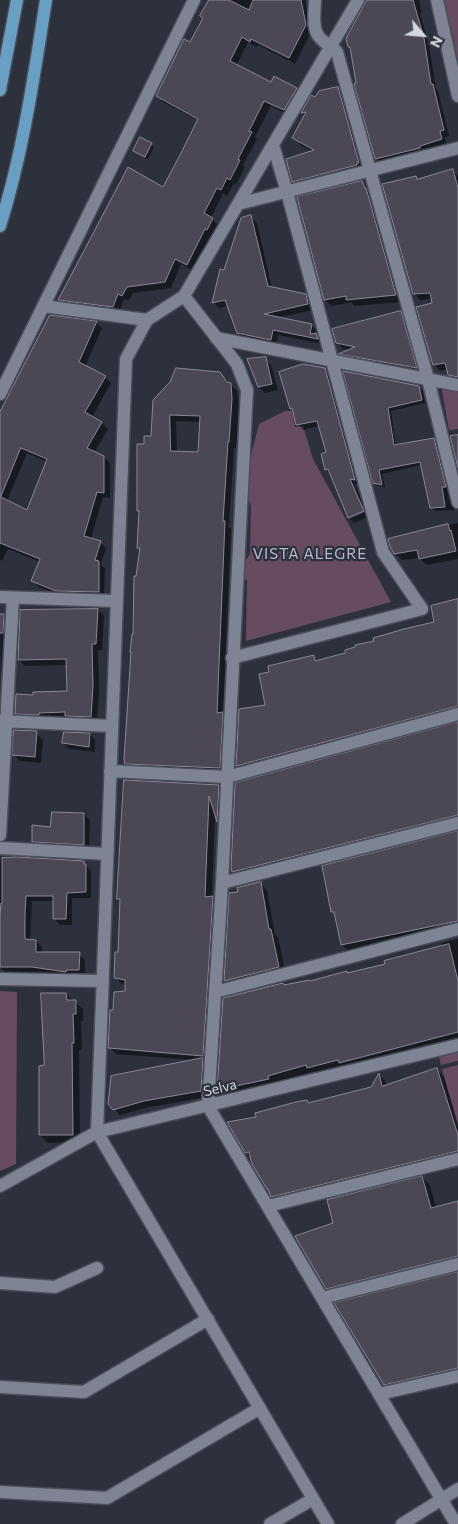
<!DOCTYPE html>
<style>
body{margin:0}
#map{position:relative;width:458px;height:1524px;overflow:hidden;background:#2d313e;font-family:Commissioner,sans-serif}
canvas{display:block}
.north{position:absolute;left:398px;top:10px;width:50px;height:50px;-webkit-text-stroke:4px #2d313e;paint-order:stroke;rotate:117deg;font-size:14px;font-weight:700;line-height:20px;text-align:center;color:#d4d7df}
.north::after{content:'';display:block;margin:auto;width:18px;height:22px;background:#d4d7df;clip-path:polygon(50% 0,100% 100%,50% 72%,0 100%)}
</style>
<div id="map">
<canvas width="458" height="1524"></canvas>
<div class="north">N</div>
</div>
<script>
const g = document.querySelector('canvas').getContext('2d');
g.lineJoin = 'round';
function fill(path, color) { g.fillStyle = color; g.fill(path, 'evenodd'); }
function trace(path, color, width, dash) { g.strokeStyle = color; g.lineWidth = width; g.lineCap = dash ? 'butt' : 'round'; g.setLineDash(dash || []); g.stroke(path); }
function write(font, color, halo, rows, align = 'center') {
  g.font = font + ' Commissioner,sans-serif'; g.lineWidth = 4.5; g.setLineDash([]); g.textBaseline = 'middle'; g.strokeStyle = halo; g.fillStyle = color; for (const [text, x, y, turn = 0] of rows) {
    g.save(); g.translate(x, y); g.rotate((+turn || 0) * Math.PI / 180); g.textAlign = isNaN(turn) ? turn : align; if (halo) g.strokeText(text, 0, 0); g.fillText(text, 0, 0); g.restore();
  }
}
const green = new Path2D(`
 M444 0H458V62Z
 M441 385 458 389V429L449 430Z
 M285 411H292L295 427 303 426 313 459 391 602 246 641 247 580 242 577 241 567 250 554 251 506 246 493 245 479 259 424Z
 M0 991 17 992 16 1164 0 1171Z
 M458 1049V1061L441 1065 438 1054Z
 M458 1065V1127L442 1069Z`);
const shadow = new Path2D(`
 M211 0H305L311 32 295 64 258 45 256 47 248 42 236 66 268 82 296 89 302 95 290 116 271 106 255 137 257 139 243 165 245 167 236 185 234 183 227 196 223 193 211 218 218 225 213 235 212 234 193 271 181 264 171 288 133 293 128 301 124 299 119 313 66 306 60 300 164 188 198 120 163 102 157 96 191 44Z
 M368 0H419L422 13H420L429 45 436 89 438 91 449 136 445 137 447 145 382 164 376 158 357 84 351 49 349 47Z
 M338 88 346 97 367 171 302 189 294 181 313 152 302 146 294 138 305 115 303 113 316 99Z
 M151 144 154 147 148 159 134 151Z
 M452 170 458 176V378L455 379 448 373V369L440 371 434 364 433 299 420 300 414 293 416 177 418 180Z
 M362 182 369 189 402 302 354 306 351 302 332 306 325 300Z
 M251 217 257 223 272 289 305 295 311 301 313 310 276 318 311 325 317 331 316 335 322 340 323 344 278 335 276 345 244 339 238 333 228 306 219 308 214 303 221 271 225 272Z
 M400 313 406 319 422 374 419 373 404 318H401L416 373 346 359 341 354 351 350 343 349 337 342Z
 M51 317 96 323 102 328 85 367 105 377 111 383 92 417 102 423 108 429 94 453 104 457 110 463V498L103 497 91 539 100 542 106 548 101 564 105 568 104 598 63 596 39 587 33 581 40 562 8 549 2 561 0 559V414ZM27 453 47 462 28 511 7 501Z
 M265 359 271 365 278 390 265 393 259 387Z
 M325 369 331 375 360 484H355L365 509 350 516V518L331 474 326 469 328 453 320 426 303 430 298 424 295 412 291 408Z
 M220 373 237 391 239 406 236 448H234L229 527 231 529 223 714 229 719 226 774 133 770 127 763 137 577 141 550 138 547 145 445 152 438 154 401ZM176 421 201 422 200 453 177 452Z
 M345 373 419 387 423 391 425 403 391 411 396 446 434 440 437 443 454 510 435 511 431 507 422 465 382 474 385 487 378 486 374 482Z
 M366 512 369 517 354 523 350 519Z
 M458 523V559L427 565 419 558 402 560 395 553 390 539Z
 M458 601V714L244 772 237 766 266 706 313 657 318 661 347 654 376 642 436 623Z
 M98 610 104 616 102 650H98L99 693 97 723 72 722 69 718 46 719 43 716 23 715 16 709 35 697 68 692V665L25 666 19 660Z
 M0 615H3L9 621 2 670 1 705Z
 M458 724V824L240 878 233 871Z
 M37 734 43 740 41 763 20 761 14 755Z
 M90 734 95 740V752L69 749 63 743Z
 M218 786 225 793 223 826 218 821 215 812 212 898 219 904 209 1062 204 1061 208 1065 206 1097 150 1107 120 1115 114 1109 193 1060 116 1054 110 1048 114 1012 126 993V985L122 984 116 978 120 953 121 901 118 898 122 845Z
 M84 814 90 820 89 850 39 847 33 841 51 828Z
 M458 833V929L349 951 342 945 336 915 332 912Z
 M18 858 83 862 91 871V898H72V925H60L54 919V901H32L30 941H36L42 947V953L79 954 85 960V976L72 977 39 973 5 972 0 967V859Z
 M260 883 267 890 275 935 278 937 286 974 232 988 225 981 231 894 240 893Z
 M458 939V1040L315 1075 312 1072 274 1083 275 1086 225 1096 218 1089 285 986 386 965 442 947 441 943Z
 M66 994 83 1009V1021H81L82 1050H79L80 1142 48 1143 40 1135 46 1067Z
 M437 1070 444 1077 458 1124V1159L279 1203 272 1196 252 1158 246 1152 258 1118 372 1089 379 1075 385 1081 386 1086Z
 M422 1178 430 1185 436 1208 458 1202V1265L335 1296 327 1288 334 1224Z
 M458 1274V1377L392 1392 385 1384Z`);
const building = new Path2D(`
 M209 0H229L249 10 253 0H301L306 25 289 58 251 39 250 42 242 37 230 61 269 81 271 82 274 76 297 88 284 110 264 101 249 131 252 132 238 159 240 160 230 180 227 178 221 190 217 188 204 213 213 218 207 230 205 229 187 265 175 259 165 282 127 287 122 296 118 294 113 307 58 300 128 167 163 187 179 157 198 119 156 96 184 39 190 42 203 18 200 16Z
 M367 0H413L424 38 431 84H433L444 130 440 131 442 139 420 146V148L375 159 354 84 356 83 350 47H348L346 39Z
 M338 87 359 163H357V165L292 182 286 159 314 150 292 138 306 112 301 113 311 95 315 97 319 91Z
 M140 137 152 143 145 157 133 151Z
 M453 169 458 188V377L448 375 445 363 433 365 416 307 432 303 430 293 413 294 382 184 416 176 417 179Z
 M362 181 365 188H366L396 295 346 300V296L324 300 297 197Z
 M251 215 268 286 306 294 308 304 264 314 312 324 310 334 316 333 318 339 273 330 271 340 237 333 225 300 212 303 220 269 224 270 241 218Z
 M401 311 417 368 338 354 355 347 336 343 332 329Z
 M50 315 97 321 79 362 106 376 85 412 102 422 87 448 104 456V493L97 492 84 536 101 541 95 560 99 561V592L56 591 31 581 40 559 0 543V412ZM21 448 47 459 27 510 1 497Z
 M266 357 272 384 258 387 247 359Z
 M303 364 325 368 355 480 350 479 364 511 348 518 328 469 325 470 321 454 326 452 317 421 296 425 292 408 290 409 279 372Z
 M176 368 220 372 227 382 231 383 232 399 229 442H228L223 521H225L217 713 223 712 220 768 125 764 124 759 131 652H130L132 634H133L134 576H136L140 548H137L139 511H137V444H144V436H151L153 400 170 382ZM170 415 200 416 198 452 171 451Z
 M343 371 419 386 422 400 388 408 394 445 434 438 446 487H442L445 507 430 508 420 462 379 470 382 485 373 483Z
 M458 435V468L450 436Z
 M448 524 450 531 451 530 456 551 419 559 417 550 394 554 390 546 388 539Z
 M458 599V706L236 766 239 709 265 705 259 674 269 672 268 666 314 655 315 661 345 653V650L355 647V645L374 641 373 638 404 629 434 622 431 606Z
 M98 609 96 644H92L93 686 91 717 65 716V712L39 713V715L15 714 16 694 33 695V692L67 691 66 659 18 660 20 610Z
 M0 614H4L3 633H0Z
 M458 722V815L232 872 231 868 235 783Z
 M14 730 37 731 35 757 12 755Z
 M64 732 90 733 89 747 62 743Z
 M124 780 219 785 217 822 209 796 205 897 213 896 203 1056 108 1048 110 1010H113L114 992 125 991V980L114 978 115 952H118L120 899H117Z
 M52 812 84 813V845L32 842V825L50 827Z
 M458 831V921L341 945 334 912H331L322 866Z
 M18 857 84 861V864H86V892L67 893 66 919H53V896H26L25 913V939L36 940V952H80L79 970H66V972L32 967H0V915L1 903H2V858Z
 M261 882 269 929H271L279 967 224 981 229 893 238 892 237 888Z
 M449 944 458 981V1032L339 1063 338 1060 307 1068 306 1065 268 1076 269 1079 217 1090 223 998 283 983 284 985 309 980 310 981 347 971V973L385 964 384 961Z
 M41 993H66L67 1000H76V1014H73L74 1043H72L73 1135H39V1066L44 1065Z
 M203 1058 201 1091 144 1101 113 1110 108 1104 111 1076Z
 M437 1068 458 1135V1151L271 1197 268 1189H267L252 1164 249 1152 245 1153 227 1122 256 1117 255 1113 296 1102 307 1100 308 1103 371 1087 379 1073 382 1086Z
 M422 1176 431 1208 458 1201V1256L326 1289 295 1236 333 1223 327 1200Z
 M458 1272V1368L384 1385 334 1303Z`);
const minor = new Path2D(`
 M315 0C315 12 311 30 321 39 326 44 332 46 337 52L428 379 458 502
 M437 0 458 96
 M238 204 458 148
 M184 296 237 364 247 390 222 883 208 1106 456 1524
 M43 306 147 320
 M216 338 458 385
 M0 394 194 0
 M0 597 116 601
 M232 658 422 609 383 552 287 192 273 145
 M0 721 112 726
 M110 771 227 777 458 714
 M0 835 13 598
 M0 848 107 854
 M222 883 458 823
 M0 979 103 981
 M215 992 458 929
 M0 1186 97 1132 458 1045
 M268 1206 458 1159
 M0 1283 55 1287 97 1268
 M322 1298 458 1264
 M0 1387 84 1392 208 1319
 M379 1394 458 1376
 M0 1492 107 1498 260 1408
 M270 1524 313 1499
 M328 1524 97 1132 126 359 147 320 184 296 358 0
 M402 1524 458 1489`);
const major = new Path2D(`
 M0 90 17 0
 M0 226C23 153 34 76 46 0`);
const streetNames = [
 ["Selva",220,1088,-14]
];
const neighbourhoodNames = [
 ["VISTA ALEGRE",310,554]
];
fill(green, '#674c61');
fill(shadow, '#0007');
fill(building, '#4c4755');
trace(building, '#8c8696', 1);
trace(minor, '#4a4e59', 15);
trace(major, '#4a4e59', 15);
trace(minor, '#7e8493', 12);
trace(major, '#699fc3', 12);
write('14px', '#d4d7df', '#2d313e', streetNames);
g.letterSpacing = '1px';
write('15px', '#b7bdce', '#2d313e', neighbourhoodNames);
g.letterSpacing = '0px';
</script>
